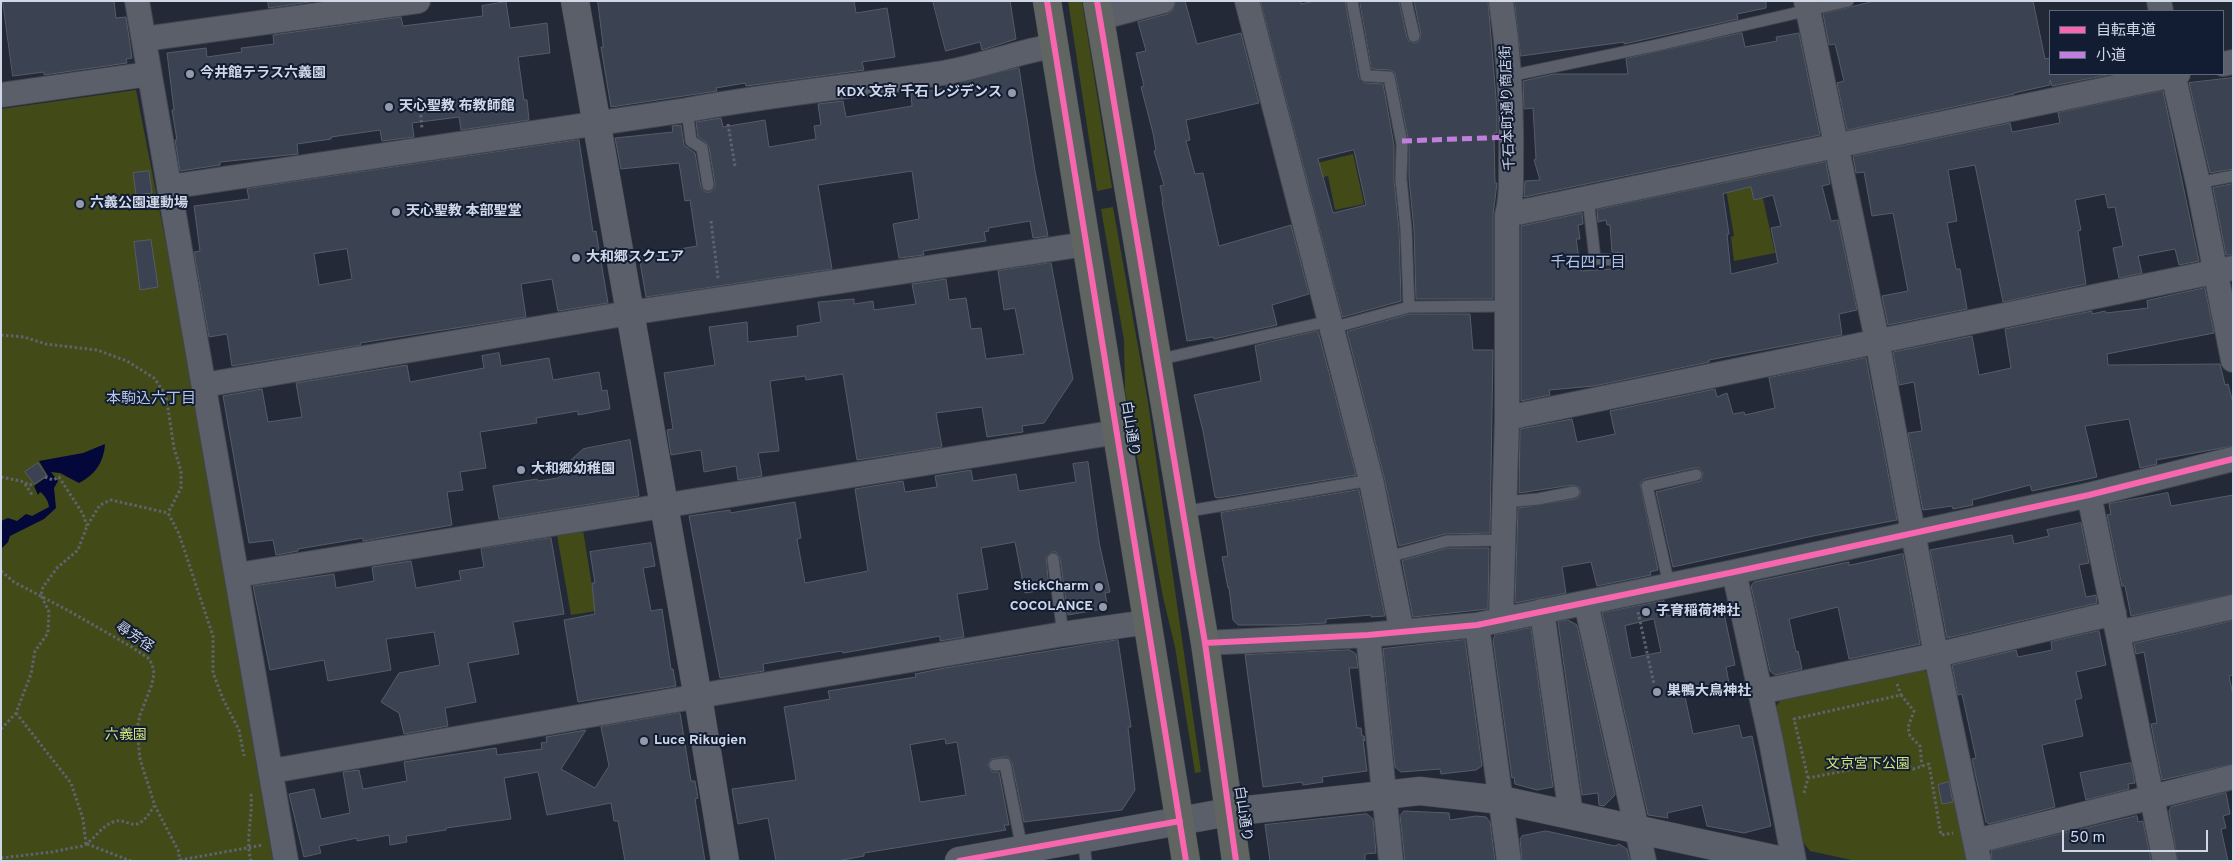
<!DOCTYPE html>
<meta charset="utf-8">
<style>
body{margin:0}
#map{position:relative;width:2234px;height:862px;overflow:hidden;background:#232936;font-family:Overpass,"Noto Sans JP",sans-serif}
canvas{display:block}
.frame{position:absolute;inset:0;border:2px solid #d0d8e8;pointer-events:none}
.legend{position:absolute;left:2049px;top:10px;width:175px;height:65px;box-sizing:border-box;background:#121d33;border:1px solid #5e687b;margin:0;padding:6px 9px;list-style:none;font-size:15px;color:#d0d8e8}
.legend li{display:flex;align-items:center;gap:10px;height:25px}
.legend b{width:25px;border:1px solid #5e687b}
.scale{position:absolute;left:2062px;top:830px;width:146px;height:22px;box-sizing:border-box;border:2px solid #d0d8e8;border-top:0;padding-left:6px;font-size:15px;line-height:18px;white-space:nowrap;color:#d0d8e8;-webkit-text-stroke:4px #121d33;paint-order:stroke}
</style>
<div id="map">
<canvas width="2234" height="862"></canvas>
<div class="frame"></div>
<ul class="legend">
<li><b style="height:6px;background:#f766af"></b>自転車道</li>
<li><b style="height:6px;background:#c07fdc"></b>小道</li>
</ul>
<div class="scale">50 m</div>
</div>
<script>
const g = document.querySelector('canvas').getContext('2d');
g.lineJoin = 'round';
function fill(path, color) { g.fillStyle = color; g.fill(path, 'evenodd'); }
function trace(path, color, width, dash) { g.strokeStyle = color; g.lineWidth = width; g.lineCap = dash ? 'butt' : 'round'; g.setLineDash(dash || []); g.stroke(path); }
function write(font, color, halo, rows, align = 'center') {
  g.font = font + ' Overpass,"Noto Sans JP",sans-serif'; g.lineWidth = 4; g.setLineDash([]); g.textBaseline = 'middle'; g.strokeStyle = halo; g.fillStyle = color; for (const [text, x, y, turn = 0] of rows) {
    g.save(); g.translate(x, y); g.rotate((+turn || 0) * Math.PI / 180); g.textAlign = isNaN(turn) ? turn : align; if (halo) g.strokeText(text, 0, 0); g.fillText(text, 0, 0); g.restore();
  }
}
const green = new Path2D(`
 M1068 1H1082L1112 188 1097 191Z
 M136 90 177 300 273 861H1V109Z
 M1353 154 1364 204 1335 210 1328 176 1301 183 1297 168Z
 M1757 171 1775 253 1734 261 1731 237 1734 236 1724 178Z
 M1113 207 1148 402 1201 772 1195 773 1175 647 1163 597 1125 391 1124 340 1101 209Z
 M583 530 596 611 571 615 557 535Z
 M1918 667 1932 675 1970 861H1856L1810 851 1803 842 1774 710 1782 698Z`);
const water = new Path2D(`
 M105 444C104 462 95 475 79 483L60 473 51 472 58 481 54 488 56 508 44 519 10 536 8 542 1 549V521L8 518 17 521 26 514 32 516 49 507C49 502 44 494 40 492L38 495 34 486 48 476 39 461 83 453Z`);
const building = new Path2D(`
 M3 1H114L116 18 126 17 132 58 126 59 127 63 44 75V72L13 76Z
 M268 1H316L269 8Z
 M598 1H854L856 13 887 8 895 57 862 62 864 70 746 86 745 83 716 88 717 91 611 107 601 47H603Z
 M933 1H1010L1016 39 982 50 980 42 946 51Z
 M1176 1H1185L1197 44 1241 33 1259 103 1186 120 1190 140 1186 141 1195 174 1203 173 1219 246 1291 225 1309 294 1272 305 1277 325 1214 339 1213 337 1187 341 1162 201H1163L1160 186 1164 185 1154 151 1156 150 1153 133 1141 87 1144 86 1136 53 1146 51 1138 22 1167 14 1173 10Z
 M1261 1H1301V4L1315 1H1345L1359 78 1365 83 1383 84 1394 145V180L1399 230 1401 301 1343 317ZM1354 150 1366 205 1333 213 1318 159Z
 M1360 1H1399L1407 38 1409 41 1415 43 1419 41 1421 35 1414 1H1488L1497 110V133H1494L1495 183H1497L1493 215V299H1416L1414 229 1409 179V143L1395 73 1390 70 1372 69Z
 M1515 1H1766V8L1737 14 1738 19 1624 44V42L1521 56Z
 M1875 1H2033L2045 59 2050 58V74H2112L2052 86 2050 80V85L2014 93V94L1847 130 1837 83 1844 81 1835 44 1829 45 1823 14Z
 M506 2 510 28 547 23 550 53 518 57 524 100H527L529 120 461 130 459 117 412 123 414 137 382 141 380 130 331 137V139L297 144 298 154 220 162V165L180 171 175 140H177L172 110H174L167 53 206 48 207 57 242 52 241 48 274 44 273 35 401 17 403 26 483 16 482 6Z
 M1742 33 1745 47 1777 41 1776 37 1799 33 1820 135 1524 197 1525 181 1540 180 1534 160 1536 159 1533 108 1524 109 1523 81 1554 74H1628L1626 59Z
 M1019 68 1035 171 1048 236 1033 238 1030 221 988 228 989 231 984 232 986 241 923 251 924 255 899 258 893 224 919 219 912 171 818 185 832 269 646 297 639 256 697 246 690 200 685 201 679 163 621 169 615 138 673 132 672 126 681 125 684 145 695 153 701 187 705 192H710L715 188V184L709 147 706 142 698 137 696 122 721 118 723 127 765 120 769 147 816 139 814 126 821 125 818 104 843 101 846 117 912 106 911 94 947 88 946 86Z
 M2233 78V169L2210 173 2189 83Z
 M2163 91 2199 261 2179 265 2175 249 2138 256 2142 273 2119 278 2113 248 2123 246 2115 207 2108 208 2105 194 2075 200 2081 230 2078 231 2086 284 2003 302 1975 165 1948 170 1957 221 1947 223 1956 269H1960L1967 309 1888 325 1882 296 1908 291 1893 213 1872 216 1864 172 1856 173 1853 156 2010 123 2012 132 2060 123 2058 113Z
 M579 140 593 232 596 231 608 303 558 311 552 279 521 284 526 317 360 343 361 345 232 366 227 334 209 337 194 252 200 251 194 206 249 199 247 189ZM347 249 352 279 319 285 314 254Z
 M1826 162 1830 184 1822 186 1831 221 1838 220 1857 310 1839 314 1842 335 1709 360V362L1594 386 1549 390 1550 395 1521 401V226L1582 213 1583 224 1578 225 1580 239H1576L1581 271 1612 269V267L1623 266 1626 261V257L1623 253 1612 252 1610 225H1607L1606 220 1598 222 1597 210ZM1751 187 1754 200 1773 195 1781 226 1771 228 1778 263 1731 274 1727 234H1729L1723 194Z
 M149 171 152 193 136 195 133 173Z
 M2233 184V255H2226L2213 188Z
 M151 240 158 287 140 290 134 242Z
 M1051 263 1073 379 1044 423 1022 426 1023 432 987 437 982 407 936 413 942 447 857 460 843 374 806 380 805 376 770 381 779 451 758 453 762 476 738 480 736 466 704 472 701 450 671 455 667 430 673 429 664 373 715 365 709 327 747 322 748 342 798 336 797 326 821 322 818 302 854 299V304L873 301 874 310 916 304 912 284 946 279 949 300 966 298 971 329 981 328 986 359 1024 354 1015 308 1004 310 998 271Z
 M2205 288 2214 333 2107 354 2108 365 2220 364 2225 385 2228 384 2233 403V446L2156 460 2157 464 2140 468 2129 419 2085 426 2097 477 2032 491 2030 485 1972 500 1973 505 1953 509 1952 506 1923 510 1908 433 1922 431 1914 382 1899 385 1893 352 1972 336 1979 375 2011 368 2005 329 2092 311V314L2105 311 2106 313 2148 308 2147 301Z
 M1410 314H1470L1473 350H1493L1490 533 1445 534 1399 546 1384 477 1347 332Z
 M1318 331 1356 475 1218 498 1215 497 1203 431 1194 395 1261 381 1255 346Z
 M499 353 501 366 549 358 553 380 599 372 602 391 607 390 610 409 578 415V411L536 418 537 423 480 432 486 468 460 472 463 490 447 492 452 525 363 541V538L298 549V551L276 555 273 540 249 543 223 396 262 389 268 422 302 417 296 383 407 365 410 382 484 368 482 356Z
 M1866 358 1897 520 1813 536 1673 567 1656 492 1701 481 1703 473 1699 468H1694L1645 479 1640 483 1658 570 1650 572 1651 575 1597 586 1591 562 1562 567 1566 593 1515 603 1518 508 1575 499 1579 497 1581 491 1579 487 1573 485 1519 493 1520 429 1572 419 1577 442 1615 434 1610 411 1715 389 1717 397 1727 393 1733 414 1744 412 1745 415 1775 408 1769 378Z
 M630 440 639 496 499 519 493 486 537 479 538 481 558 478 574 465 570 461 583 449Z
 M1088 462 1099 542 1110 592 1105 593 1108 608 1068 615 1060 558 1056 552H1052L1046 557 1049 589 1025 593 1015 542 981 548 988 589 957 594 964 637 940 641V636L843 653 842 651 763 664 764 671 720 678 689 516 730 510V513L795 502 801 538 797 539 805 583 868 571 855 489 903 481 905 492 937 487 935 476 971 470 973 481 1016 474 1019 491 1076 482 1073 464Z
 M38 463 47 476 34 484 25 472Z
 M1359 490 1385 616 1371 617V615L1326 619V623L1286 625H1238L1233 620 1229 588H1228L1222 557 1228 556 1221 513Z
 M2168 493 2171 506 2233 495V594L2131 616 2125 586H2122L2107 515 2111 514 2109 504Z
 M2081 523 2089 563 2079 565 2086 597 2096 595 2097 603 1947 638 1930 550 2012 535 2014 544 2049 536 2047 530Z
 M551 538 564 614 513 622 519 654 468 663 476 702 445 708 448 726 404 734 399 713 381 702 399 673 440 665 434 632 386 639 391 670 328 681 324 660 270 670 253 586 334 574 336 588 374 581 372 567 411 561 416 588 461 580 459 571 484 567 481 549Z
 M651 543 655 566 643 568 651 611 662 609 671 669H673L676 686 578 702 564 620 595 614 592 583H595L590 552Z
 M1448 548H1489L1488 609 1413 617 1402 561Z
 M1903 554 1920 644 1849 659 1838 607 1789 619 1796 652 1798 651 1802 669 1775 675 1770 671 1751 586 1754 582 1849 562V565Z
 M1664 601 1667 616 1722 604 1735 665 1726 667 1729 683 1684 692 1693 734 1739 725 1742 738 1752 736 1771 826 1744 833 1707 826 1702 805 1667 813 1668 818 1648 815 1602 613ZM1654 619 1661 652 1631 658 1625 626Z
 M1568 620 1577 625 1615 795 1604 806 1599 805 1598 793 1582 795 1558 622Z
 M2233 621V675L2229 676 2233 695V764L2162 780 2151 724 2157 723 2144 652 2136 654 2134 644Z
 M1531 628 1553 787 1537 790 1515 784 1514 777 1512 778 1493 640 1495 635Z
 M2099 631 2106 665 2076 672 2082 698 2075 700 2083 736 2042 745 2055 807 1989 824 1986 822 1972 759 1976 758 1962 694 1958 695 1952 665 2016 650 2018 657 2052 650 2051 642Z
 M1118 640 1131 727H1128L1135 790 1122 810 1024 822 1012 763 1008 757H1004L991 759 988 765 992 772H999L1009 825H1004L1006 830 864 853V856L837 861H776L768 818 738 824 732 789 796 780 784 707 830 699 828 691 916 677 915 674 945 668ZM945 739 946 744 957 742 966 795 920 802 910 745Z
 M1465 640 1482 766 1476 770 1441 774 1440 769 1401 772 1395 767 1383 649Z
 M1350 650 1356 654 1358 668H1349L1357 728H1361L1362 736H1364L1365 741 1363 739 1367 771 1322 777 1323 782 1303 785 1302 782 1263 787 1245 655Z
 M680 713 691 781H695L698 798 695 799 705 861H625L618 821H614L611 803 547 815 538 772 504 778 511 819 446 828V830L406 836 407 842 390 845 389 835 357 841V838L319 846 321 853 304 857 289 794 314 789 321 819 350 813 343 772 359 770 363 789 407 781 404 762 496 748 497 755 542 749 541 743 547 742 546 737 586 730 561 769 595 788 609 766 601 727Z
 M2131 763 2135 783 2128 784 2129 789 2086 800 2080 773Z
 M1949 782 1953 802 1942 804 1938 785Z
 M2226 793 2230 814 2223 816 2226 828 2221 829 2228 861H2178L2169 811 2171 807Z
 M1404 811 1449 813 1450 820 1476 816 1486 817 1490 822 1495 861H1405L1400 816Z
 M1367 814 1373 819 1376 853 1365 854V861H1270L1265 825Z
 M2137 816 2138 822 2143 821 2151 861H1992L1991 851Z
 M1546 831 1615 846 1619 844 1627 849 1630 861H1522L1520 839 1522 836Z`);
const path = new Path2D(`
 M420 105 422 129
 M728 124 735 166
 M711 221 718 278
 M1 335 24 337 46 344 97 350 127 361 154 378 166 395 174 448 181 471V488L168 513
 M1 477 21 481 30 485 33 483
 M45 477 53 480 59 477 83 514 87 526
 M25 484 33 496
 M1 571 14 582 69 611 130 646 148 658 152 664 154 673 152 684 140 715 137 729 140 759 155 806 179 852V861
 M1638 612 1654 684
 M1897 684 1901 695
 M16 713 71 783 83 819 86 844
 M1 729 16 713 31 674 35 651 48 633 49 612 41 595 43 587 57 568 78 550 87 526 100 505 111 500 168 513 179 534 213 636V673L223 699 239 730 244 756
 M1808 778 1794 719 1901 695 1914 711 1908 727 1910 736 1920 746 1922 766
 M1804 793 1808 778 1901 760 1913 769 1929 764 1941 835 1953 833
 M251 794C253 817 245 839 251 861
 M87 844 131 861
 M1 858 52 852 82 846C94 841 100 827 113 822 129 815 134 840 154 806
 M180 860 263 845`);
const lane = new Path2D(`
 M1352 1 1366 76 1389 77 1402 144 1401 179 1406 229 1409 307
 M1406 1 1414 36
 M1509 76 1653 46 1848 1
 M687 110 691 141 702 148 708 185
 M2198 183 2233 176
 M1588 198 1595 259 1619 260
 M1332 328 1409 307 1508 306
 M1157 360 1330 321
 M1505 502 1538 499 1574 492
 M1183 512 1371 480
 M1388 557 1447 541 1503 540
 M1053 559 1063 634
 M1669 585 1647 486 1696 475
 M995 765 1005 764 1022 849
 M1083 838 1086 861`);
const street = new Path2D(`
 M137 1 286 861
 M1247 1 1371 480 1402 632
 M1806 1 1877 340 1936 655 1979 861
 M2159 1 2161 11
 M1100 18 1163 1
 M144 39 418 1
 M2223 64 2233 62
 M2173 74 2198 183 2233 360
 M1 95 149 74
 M169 187 687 110C772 94 858 86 943 73 980 67 1016 52 1054 46
 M1507 215 2178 74
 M204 385 629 313 1086 244
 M1507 418 2233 268
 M2089 495 2165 861
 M1734 572 1771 741 1794 861
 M238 575 1117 432
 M1586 603 1644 861
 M1542 611 1571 815
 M1501 620 1507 418V215C1512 198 1511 180 1511 162 1512 108 1509 54 1501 1
 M1477 625 1509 861
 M2118 633 2233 607
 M1368 635 1391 861
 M1205 643 1368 635 1477 625 1734 572 2089 495 2233 459
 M1760 692 1936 655 2114 613
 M272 771 710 694 1063 634 1148 622
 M1976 841 2233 777`);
const secondary = new Path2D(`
 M575 1 700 709 725 861
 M959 861 1229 812 1420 791 1501 800 1783 861`);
const highway = new Path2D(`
 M1047 1 1186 861
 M1097 1 1205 643 1236 861`);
const quiet = new Path2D(`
 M1402 141 1512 137`);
const cycleway = new Path2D(`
 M1047 1 1186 861
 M1097 1 1205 643 1236 861
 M1205 643 1368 635 1477 625 1734 572 2089 495 2233 459
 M959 861 1180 821`);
const markers = [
 [190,74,5,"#939baa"],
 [1012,93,5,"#939baa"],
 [389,107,5,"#939baa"],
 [80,204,5,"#939baa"],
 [396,212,5,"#939baa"],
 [576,258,5,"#939baa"],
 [521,470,5,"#939baa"],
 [1099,587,5,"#939baa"],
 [1103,607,5,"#939baa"],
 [1646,612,5,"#939baa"],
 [1657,692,5,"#939baa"],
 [644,741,5,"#939baa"]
];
const poiNames = [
 ["今井館テラス六義園",200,74],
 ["KDX 文京 千石 レジデンス",1002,93,"right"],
 ["天心聖教 布教師館",399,107],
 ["六義公園運動場",90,204],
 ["天心聖教 本部聖堂",406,212],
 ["大和郷スクエア",586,258],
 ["大和郷幼稚園",531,470],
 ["StickCharm",1089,587,"right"],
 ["COCOLANCE",1093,607,"right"],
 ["子育稲荷神社",1656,612],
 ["巣鴨大鳥神社",1667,692],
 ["Luce Rikugien",654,741]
];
const streetNames = [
 ["千石本町通り商店街",1509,108,-92],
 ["白山通り",1129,429,81],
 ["尋芳径",134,638,34],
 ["白山通り",1242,814,82]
];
const parkNames = [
 ["六義園",126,736],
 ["文京宮下公園",1868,765]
];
const neighbourhoodNames = [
 ["千石四丁目",1588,264],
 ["本駒込六丁目",151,400]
];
fill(green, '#424a18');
fill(water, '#030739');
fill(building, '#3b4353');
trace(building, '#565c66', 1);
trace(lane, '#414651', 13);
trace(street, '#414651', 26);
trace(secondary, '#414651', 29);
trace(highway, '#414651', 29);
trace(path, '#5e646d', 3, [2.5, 2.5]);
trace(lane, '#5a5f69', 11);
trace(street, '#5a5f69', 24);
trace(secondary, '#5a5f69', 28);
trace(highway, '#606562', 28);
trace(quiet, '#c07fdc', 5, [10, 5]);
trace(cycleway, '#f766af', 6);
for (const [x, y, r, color] of markers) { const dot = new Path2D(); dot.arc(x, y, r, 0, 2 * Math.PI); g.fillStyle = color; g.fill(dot); trace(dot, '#121d33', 2); }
write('bold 14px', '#d0d8e8', '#121d33', poiNames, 'left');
write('14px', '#d0d8e8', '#121d33', streetNames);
write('14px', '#d2e37b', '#121d33', parkNames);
write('15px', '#b6c5e4', '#121d33', neighbourhoodNames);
</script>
